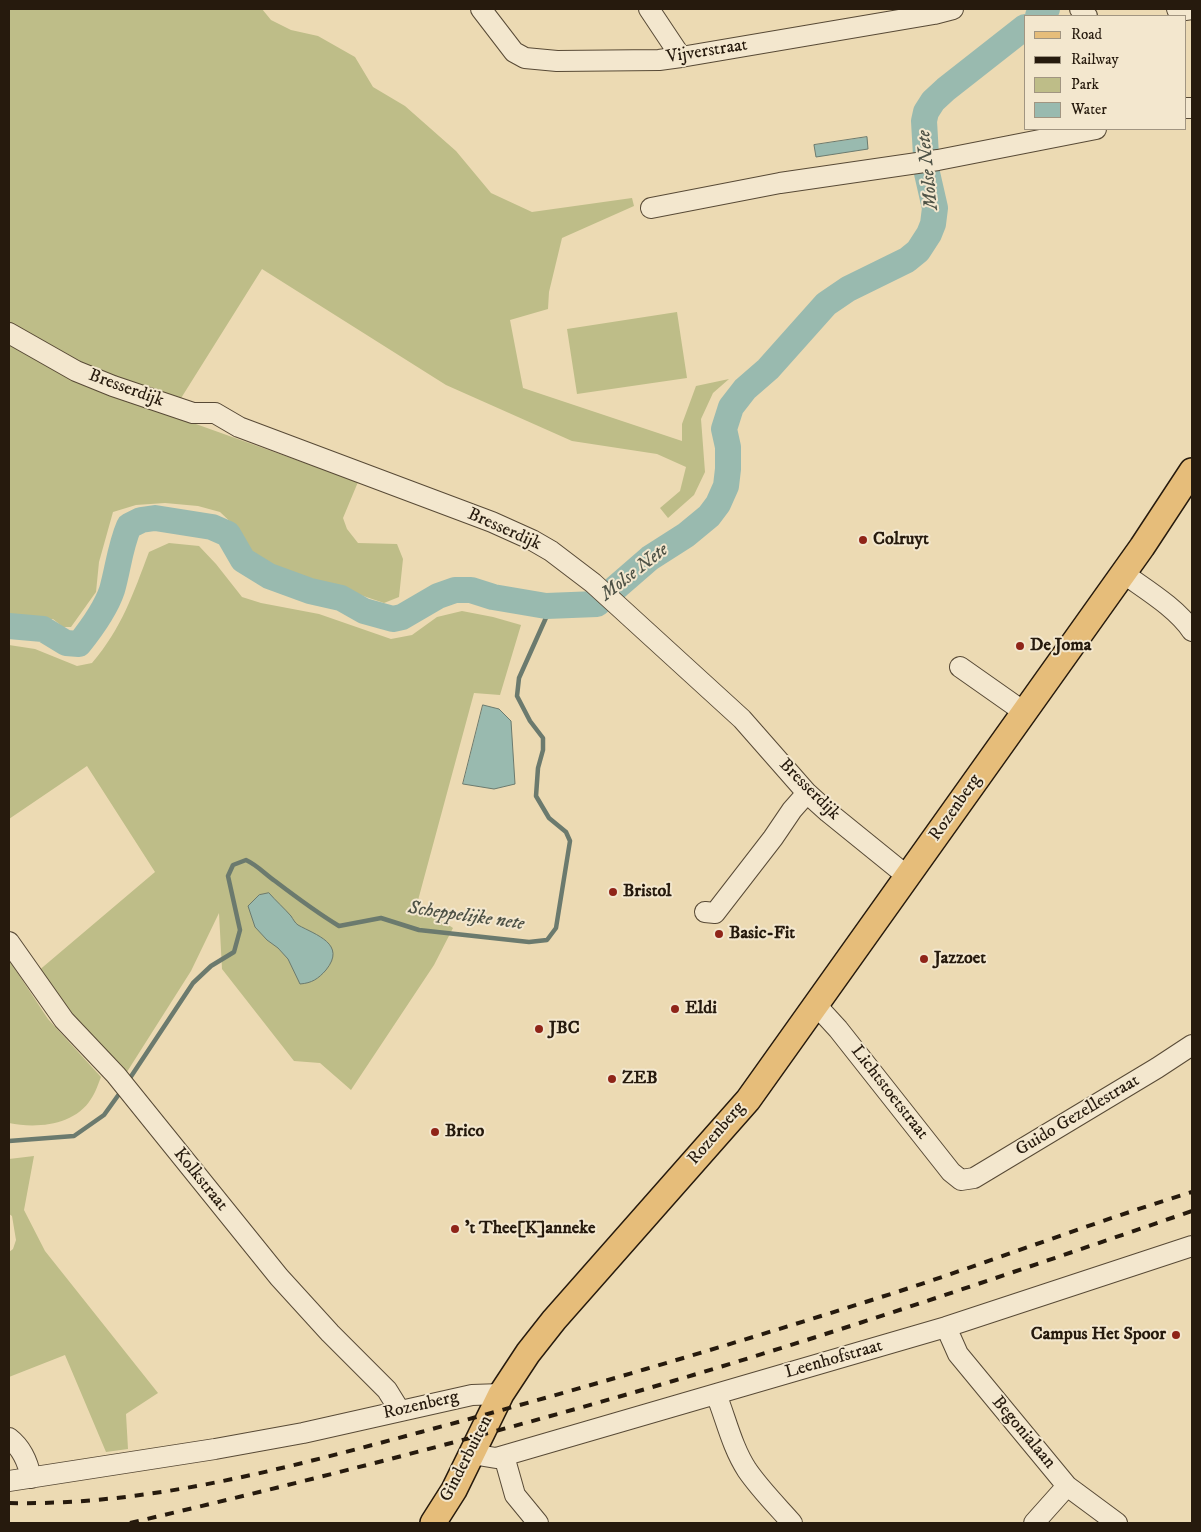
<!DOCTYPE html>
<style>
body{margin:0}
#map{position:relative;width:1201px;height:1532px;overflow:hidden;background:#ecdab3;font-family:"IM FELL DW Pica",serif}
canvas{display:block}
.frame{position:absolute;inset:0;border:10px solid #261a0d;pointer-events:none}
.legend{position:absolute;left:1024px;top:15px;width:162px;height:115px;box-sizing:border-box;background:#f3e7ce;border:1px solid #a19581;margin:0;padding:6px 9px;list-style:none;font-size:15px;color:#261a0d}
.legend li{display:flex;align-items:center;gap:10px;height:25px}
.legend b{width:25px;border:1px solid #a19581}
</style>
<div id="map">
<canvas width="1201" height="1532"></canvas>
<div class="frame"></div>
<ul class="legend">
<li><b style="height:6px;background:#e6bd7a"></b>Road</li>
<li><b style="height:6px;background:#261a0d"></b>Railway</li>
<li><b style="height:14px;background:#bebd88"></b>Park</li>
<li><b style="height:14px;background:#99baaf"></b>Water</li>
</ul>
</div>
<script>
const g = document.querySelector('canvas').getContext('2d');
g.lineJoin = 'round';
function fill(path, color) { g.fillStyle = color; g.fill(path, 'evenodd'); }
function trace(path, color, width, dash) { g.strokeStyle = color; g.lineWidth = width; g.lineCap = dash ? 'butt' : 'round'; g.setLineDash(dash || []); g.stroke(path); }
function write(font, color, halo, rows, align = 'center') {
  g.font = font + ' "IM FELL DW Pica",serif'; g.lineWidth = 4; g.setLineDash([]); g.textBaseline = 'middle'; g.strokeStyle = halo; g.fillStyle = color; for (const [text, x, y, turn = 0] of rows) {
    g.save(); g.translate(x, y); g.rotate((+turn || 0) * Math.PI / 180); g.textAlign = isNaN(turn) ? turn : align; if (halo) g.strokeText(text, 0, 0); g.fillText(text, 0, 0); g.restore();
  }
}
const green = new Path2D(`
 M9 9H262L271 20 291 30 318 36 355 57 373 87 405 106 456 151 491 193 532 212 632 198 634 206 562 238 549 292 548 309 510 320 523 388 682 441V424L696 386 729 379 713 393 701 419 705 472 694 495 668 518 660 508 680 491 686 467 657 454 572 441 446 385 262 269 178 403 98 374 9 326Z
 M677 312 687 378 577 394 567 329Z
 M9 341 126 399 358 482 343 518 347 529 358 543 397 544 403 559 399 597 384 603 269 564 248 550 239 530 220 512 198 506 165 503 136 505 113 512 99 562 96 592 71 627H63L53 619 30 621 9 618Z
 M169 543 199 546 216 564 242 597 261 603 319 614 391 639 412 635 437 617 462 611 493 617 521 625 500 695 474 693 417 904 453 928 434 965 351 1090 320 1063 294 1061 222 969 219 913 191 971 125 1075 37 972 155 872 87 766 9 819V645L35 649 77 666 92 663C122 628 133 594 149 552Z
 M9 960 48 1019 101 1077C98 1084 96 1092 91 1099 75 1125 37 1129 9 1123Z
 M34 1156 24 1210 45 1251 158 1393 126 1414 128 1449 106 1452 65 1355 9 1377V1252L13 1249 16 1240 12 1216 9 1214V1159Z`);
const water = new Path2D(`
 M867 137 868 149 816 157 814 145Z
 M483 705 499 709 511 721 515 784 494 789 463 784Z
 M269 893C276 901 284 908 291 916 293 919 295 923 298 925 316 935 347 944 326 970 318 979 312 983 300 984L288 959 278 948 267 940 255 927 248 906 259 895Z`);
const stream = new Path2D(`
 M128 1081 193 983 211 966 234 952 240 930 228 876 233 865 246 860C257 865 265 874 275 881 296 897 316 912 339 926L381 918 419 930 529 942 547 940 556 928 570 841 566 832 549 818 536 796 538 768 543 750V738L530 721 517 696 519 678 549 611 550 606
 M9 1141 74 1136 104 1115 122 1090`);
const river = new Path2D(`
 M1038 16 1047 9
 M9 626 43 629 66 643 79 644C91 629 106 608 112 590 118 569 120 547 129 526L141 520 155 518 212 527 228 534 243 560 269 576 310 591 341 598 364 611 393 619 402 617 438 596 455 590H471L493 597 546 606 597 604 650 558 686 535 709 516 718 504 726 486 728 469V447L724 429 731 407 745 389 768 369 826 304 848 289 907 260 918 251 929 234 933 224 935 208 927 173 924 121 926 112 933 101 946 89 1025 27`);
const minor = new Path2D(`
 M481 9 514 52 525 58 557 61 659 60 681 57 934 14 953 9
 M649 9 681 57
 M1080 9 1087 16
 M1177 9 1178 11 1192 9
 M1185 108H1192
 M651 208 780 183 938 160 1096 129
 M9 333 76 371 113 386 193 413H215L239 427 492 522 532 540 551 551 593 583 742 719 807 793 828 812 907 876
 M1123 573C1145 589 1177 608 1192 631
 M960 667 1024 712
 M705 912 715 913 773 838 792 810 807 793
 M9 942 64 1020 116 1075 279 1277 330 1333 387 1390 400 1411
 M816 1005 838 1029 951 1172 961 1180 974 1178 1157 1068 1192 1045
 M946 1327 958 1354 1067 1486 1117 1523
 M716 1394C726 1419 732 1447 747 1470 760 1489 777 1506 792 1523
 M9 1438C22 1448 28 1462 31 1478
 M472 1454 496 1458 946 1327 1192 1246
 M504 1456 515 1495 538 1523
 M9 1481 215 1449 303 1433 472 1395 501 1394
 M1034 1523 1067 1486`);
const major = new Path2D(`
 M433 1523 454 1490 501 1394 528 1353 554 1320 748 1100 1142 547 1192 471`);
const rail = new Path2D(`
 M9 1503C150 1506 286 1468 421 1432 582 1389 741 1342 900 1291 998 1259 1094 1222 1192 1192
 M130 1523C322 1478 512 1429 700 1373 866 1323 1029 1267 1192 1211`);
const markers = [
 [863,540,5,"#8f2418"],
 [1020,646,5,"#8f2418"],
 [613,892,5,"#8f2418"],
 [719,934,5,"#8f2418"],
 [924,959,5,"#8f2418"],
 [675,1009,5,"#8f2418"],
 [539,1029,5,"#8f2418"],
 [612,1079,5,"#8f2418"],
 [435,1132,5,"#8f2418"],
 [455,1229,5,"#8f2418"],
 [1176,1335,5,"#8f2418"]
];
const streetNames = [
 ["Vijverstraat",707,52,-9],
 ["Bresserdijk",126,389,20],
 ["Bresserdijk",504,530,24],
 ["Bresserdijk",809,790,45],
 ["Rozenberg",956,808,-55],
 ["Lichtstoetstraat",889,1093,52],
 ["Guido Gezellestraat",1078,1116,-31],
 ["Rozenberg",717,1134,-49],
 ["Kolkstraat",200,1180,51],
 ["Leenhofstraat",834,1360,-16],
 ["Rozenberg",421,1406,-13],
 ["Begonialaan",1023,1433,50],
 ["Ginderbuiten",467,1459,-63]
];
const poiNames = [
 ["Colruyt",873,540],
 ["De Joma",1030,646],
 ["Bristol",623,892],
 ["Basic-Fit",729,934],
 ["Jazzoet",934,959],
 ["Eldi",685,1009],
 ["JBC",549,1029],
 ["ZEB",622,1079],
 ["Brico",445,1132],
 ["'t Thee[K]anneke",465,1229],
 ["Campus Het Spoor",1166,1335,"right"]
];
const waterNames = [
 ["Molse Nete",929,170,-96],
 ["Molse Nete",635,573,-38],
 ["Scheppelijke nete",466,917,8]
];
fill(green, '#bebd88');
fill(water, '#99baaf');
trace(water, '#6b7a6e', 1);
trace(stream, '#6b7a6e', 4.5);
trace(river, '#99baaf', 26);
trace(minor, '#584a36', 22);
trace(major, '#261a0d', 28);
trace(minor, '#f3e7ce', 20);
trace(major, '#e6bd7a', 25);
trace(rail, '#261a0d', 4, [9, 9]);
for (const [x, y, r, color] of markers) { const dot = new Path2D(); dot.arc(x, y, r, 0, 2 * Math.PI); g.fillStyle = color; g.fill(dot); trace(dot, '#f3e7ce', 2); }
write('18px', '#261a0d', '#f3e7ce', streetNames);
write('bold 18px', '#261a0d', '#f3e7ce', poiNames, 'left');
write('italic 19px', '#4e5246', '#f3e7ce', waterNames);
</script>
